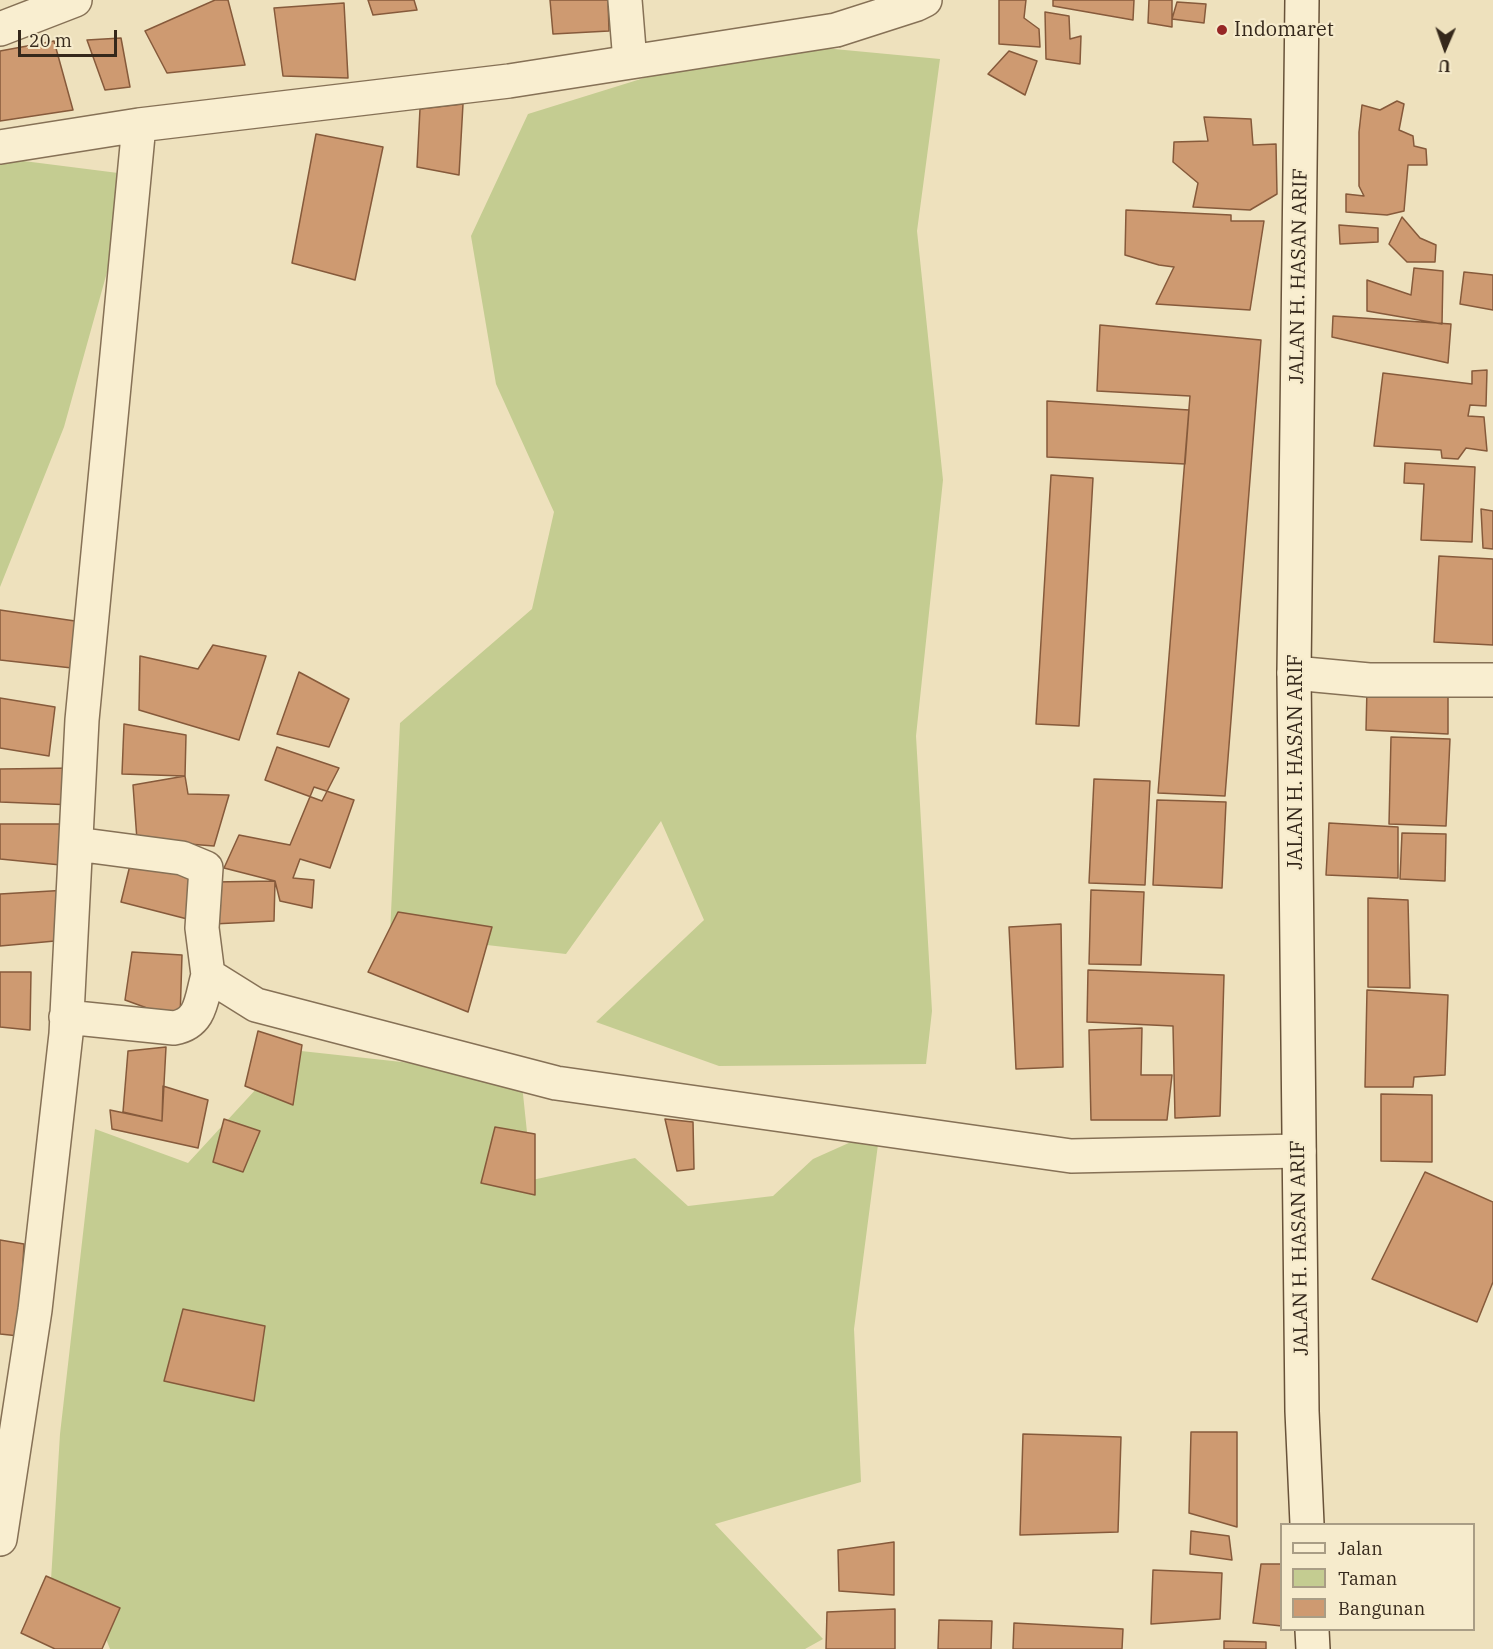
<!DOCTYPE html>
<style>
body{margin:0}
#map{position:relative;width:1493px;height:1649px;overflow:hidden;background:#eee1bd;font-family:"IBM Plex Serif",serif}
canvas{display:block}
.legend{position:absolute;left:1280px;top:1523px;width:195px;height:108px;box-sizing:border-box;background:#f6ebcc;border:2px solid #a99d85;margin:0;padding:8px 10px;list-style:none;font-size:18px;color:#35281b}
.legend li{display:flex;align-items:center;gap:12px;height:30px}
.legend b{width:30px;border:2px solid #a99d85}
.north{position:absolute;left:1415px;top:18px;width:60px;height:60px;-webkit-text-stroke:4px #f6ebcc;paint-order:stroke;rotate:182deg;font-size:16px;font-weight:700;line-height:24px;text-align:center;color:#35281b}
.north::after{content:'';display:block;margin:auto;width:21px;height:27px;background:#35281b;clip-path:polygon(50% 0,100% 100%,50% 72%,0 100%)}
.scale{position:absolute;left:18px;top:30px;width:99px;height:27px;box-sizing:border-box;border:3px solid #35281b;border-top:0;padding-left:8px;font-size:18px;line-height:21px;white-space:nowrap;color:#35281b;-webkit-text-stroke:4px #f6ebcc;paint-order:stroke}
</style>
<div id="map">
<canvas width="1493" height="1649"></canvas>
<ul class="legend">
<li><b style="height:8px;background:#f9eed0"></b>Jalan</li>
<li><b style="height:16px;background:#c4cc91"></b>Taman</li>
<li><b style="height:16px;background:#ce9a71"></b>Bangunan</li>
</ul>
<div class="north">U</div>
<div class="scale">20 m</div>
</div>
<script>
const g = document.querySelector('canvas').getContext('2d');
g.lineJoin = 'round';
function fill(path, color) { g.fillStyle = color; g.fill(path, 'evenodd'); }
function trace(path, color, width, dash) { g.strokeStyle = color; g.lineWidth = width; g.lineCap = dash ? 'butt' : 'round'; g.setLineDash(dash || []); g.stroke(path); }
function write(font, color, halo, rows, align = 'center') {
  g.font = font + ' "IBM Plex Serif",serif'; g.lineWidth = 4.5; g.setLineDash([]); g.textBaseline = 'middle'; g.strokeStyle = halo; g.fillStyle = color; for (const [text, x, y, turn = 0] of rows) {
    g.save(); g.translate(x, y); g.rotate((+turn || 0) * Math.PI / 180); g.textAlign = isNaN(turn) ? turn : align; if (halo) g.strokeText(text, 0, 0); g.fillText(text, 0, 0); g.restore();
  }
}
const green = new Path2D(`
 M760 42 940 59 917 231 943 480 916 736 932 1011 926 1064 719 1066 596 1022 704 920 661 821 566 954 390 934 400 723 532 609 554 512 496 384 471 236 528 114Z
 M0 158 134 175 64 427 0 587Z
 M292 1050 521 1075 532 1180 635 1158 688 1206 773 1196 813 1159 880 1129 854 1329 861 1482 715 1524 823 1639 805 1649H110L100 1624 51 1580 60 1434 95 1129 188 1163Z`);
const building = new Path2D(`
 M215 0H228L245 65 167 73 145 31Z
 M368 0H414L417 10 373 15Z
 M550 0H608L609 31 553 34Z
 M999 0H1026L1024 18 1039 29 1040 47 999 44Z
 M1053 0H1134L1133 20 1053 6Z
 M1149 0H1172V27L1148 23Z
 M1177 2 1206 4 1204 23 1172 19Z
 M344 3 348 78 283 76 274 8Z
 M1045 12 1069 16 1070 39 1081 36 1080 64 1046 59Z
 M121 38 130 87 105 90 87 40Z
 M54 41 73 110 0 121V51Z
 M1009 51 1037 61 1025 95 988 74Z
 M1397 101 1404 104 1399 130 1413 136 1414 146 1426 149 1427 165H1408L1404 211 1387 215 1346 212V194L1364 196 1359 186V132L1362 105 1380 110Z
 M463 104 459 175 417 167 420 109Z
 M1204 117 1251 119 1253 145 1276 144 1277 194 1250 210 1193 207 1198 183 1173 162 1174 142 1208 141Z
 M316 134 383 147 355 280 292 263Z
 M1126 210 1231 215V221H1264L1250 310 1156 304 1174 267 1159 265 1125 255Z
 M1402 217 1420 238 1436 245 1435 262H1407L1389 244Z
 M1339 225 1378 228V242L1340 244Z
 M1414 268 1443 271 1442 324 1367 311V280L1411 295Z
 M1464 272 1493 275V310L1460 304Z
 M1333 316 1451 324 1448 363 1332 337Z
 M1100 325 1261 340 1225 796 1158 793 1190 396 1097 391Z
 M1487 370 1486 406 1470 405 1468 416 1484 417 1487 451 1466 448 1458 459 1442 458 1441 450 1374 446 1383 373 1472 384V371Z
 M1047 401 1189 410 1185 464 1047 457Z
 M1405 463 1475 467 1472 542 1421 540 1424 484 1404 483Z
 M1051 475 1093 478 1079 726 1036 724Z
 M1481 509 1493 511V549L1483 548Z
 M1439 556 1493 559V645L1434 642Z
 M0 610 75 621 72 668 0 660Z
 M213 645 266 656 239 740 139 710 140 656 198 669Z
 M299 672 349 699 329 747 277 734Z
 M1367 688 1448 691V734L1366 730Z
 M0 698 55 707 49 756 0 748Z
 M124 724 186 735 185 776 122 774Z
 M1391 737 1450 739 1446 826 1389 824Z
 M277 747 339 768 322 801 265 780Z
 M76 768 74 805 0 802V769Z
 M185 776 188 794 229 795 214 846 137 840 133 785Z
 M1094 779 1150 781 1145 885 1089 883Z
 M314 787 354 800 330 868 300 859 293 878 314 880 312 908 280 901 275 881 224 868 239 835 290 845Z
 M1157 800 1226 802 1222 888 1153 885Z
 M1329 823 1398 827V878L1326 875Z
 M0 824H73L71 866 0 859Z
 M1402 833 1446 834 1445 881 1400 879Z
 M132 857 199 877 195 921 121 902Z
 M275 881 274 921 213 924 214 882Z
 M68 890 66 940 0 946V894Z
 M1091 890 1144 892 1141 965 1089 964Z
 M1368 898 1408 900 1410 988 1368 987Z
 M398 912 492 927 468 1012 368 972Z
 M1061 924 1063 1067 1016 1069 1009 927Z
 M132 952 182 955 180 1020 125 1000Z
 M1088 970 1224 975 1220 1116 1175 1118 1173 1026 1087 1022Z
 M0 972H31L30 1030 0 1027Z
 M1367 990 1448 995 1445 1075 1414 1077 1413 1087H1365Z
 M1142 1028 1141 1075H1172L1167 1120H1091L1089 1030Z
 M258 1031 302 1045 293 1105 245 1086Z
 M166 1047 162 1121 123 1112 128 1051Z
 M163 1086 208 1100 198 1148 112 1129 110 1110 162 1121Z
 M1381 1094 1432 1095V1162L1381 1161Z
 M224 1119 260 1131 243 1172 213 1162Z
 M665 1119 693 1122 694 1169 677 1171Z
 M495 1127 535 1134V1195L481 1183Z
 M1425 1172 1493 1202V1282L1477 1322 1372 1279Z
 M0 1240 24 1244 19 1336 0 1334Z
 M183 1309 265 1326 254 1401 164 1381Z
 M1191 1432H1237V1527L1189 1513Z
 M1023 1434 1121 1437 1118 1532 1020 1535Z
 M1191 1531 1229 1536 1232 1560 1190 1554Z
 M894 1542V1595L839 1591 838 1550Z
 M1261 1564H1282V1626L1253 1623Z
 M1153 1570 1222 1573 1220 1619 1151 1624Z
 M46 1576 120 1608 102 1649H55L21 1633Z
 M895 1609V1649H826L827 1612Z
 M939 1620 992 1621 991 1649H938Z
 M1014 1623 1123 1629 1122 1649H1013Z
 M1224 1641 1266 1642V1649H1224Z`);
const minor = new Path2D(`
 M625 0 630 62
 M0 29 75 0
 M0 147 139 125 509 81 836 30 917 4 925 0
 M1294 673 1369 680H1493
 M76 844 182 858 206 868 202 928 208 975 256 1005 556 1083 1071 1156 1299 1151
 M66 1017 174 1028C202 1023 201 999 208 975
 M0 1539 35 1310 66 1034 82 720 139 125`);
const secondary = new Path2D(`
 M1302 0 1294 673 1302 1411 1307 1524
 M1312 1630 1313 1649`);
const markers = [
 [1222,30,6,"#962625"]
];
const poiNames = [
 ["Indomaret",1234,30]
];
const streetNames = [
 ["JALAN H. HASAN ARIF",1299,276,-89],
 ["JALAN H. HASAN ARIF",1296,762,-90],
 ["JALAN H. HASAN ARIF",1300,1248,-91]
];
fill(green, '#c4cc91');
fill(building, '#ce9a71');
trace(building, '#865a3b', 1.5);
trace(minor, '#867156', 36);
trace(secondary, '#685239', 36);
trace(minor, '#f9eed0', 33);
trace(secondary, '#f9eed0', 33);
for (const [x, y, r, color] of markers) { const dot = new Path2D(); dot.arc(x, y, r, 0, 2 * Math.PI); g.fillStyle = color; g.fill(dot); trace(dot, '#f6ebcc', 2); }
write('20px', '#35281b', '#f6ebcc', poiNames, 'left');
write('20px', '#35281b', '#f6ebcc', streetNames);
</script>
